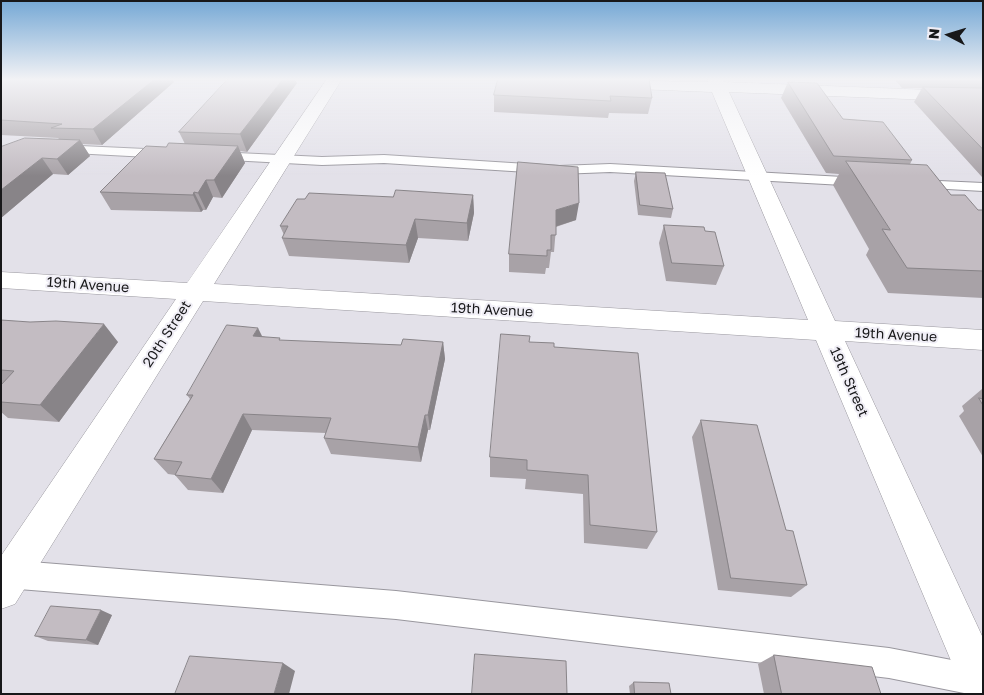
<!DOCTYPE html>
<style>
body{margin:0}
#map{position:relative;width:984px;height:695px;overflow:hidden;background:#e3e1e9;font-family:"Golos Text",sans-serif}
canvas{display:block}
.frame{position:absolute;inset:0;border:2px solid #18181a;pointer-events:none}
.north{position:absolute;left:924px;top:10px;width:50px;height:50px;-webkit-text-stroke:4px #f0eef6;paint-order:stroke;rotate:275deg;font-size:14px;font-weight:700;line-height:20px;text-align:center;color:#18181a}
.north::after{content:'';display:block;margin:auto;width:18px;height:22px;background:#18181a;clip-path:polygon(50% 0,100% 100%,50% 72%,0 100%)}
</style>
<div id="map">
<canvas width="984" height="695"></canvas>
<div class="frame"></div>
<div class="north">N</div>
</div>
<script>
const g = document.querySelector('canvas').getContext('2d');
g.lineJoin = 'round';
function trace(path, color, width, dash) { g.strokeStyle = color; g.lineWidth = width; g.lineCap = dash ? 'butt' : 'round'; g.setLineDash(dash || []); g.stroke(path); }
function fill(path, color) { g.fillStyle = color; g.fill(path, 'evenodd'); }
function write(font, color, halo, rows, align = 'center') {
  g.font = font + ' "Golos Text",sans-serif'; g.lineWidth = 4; g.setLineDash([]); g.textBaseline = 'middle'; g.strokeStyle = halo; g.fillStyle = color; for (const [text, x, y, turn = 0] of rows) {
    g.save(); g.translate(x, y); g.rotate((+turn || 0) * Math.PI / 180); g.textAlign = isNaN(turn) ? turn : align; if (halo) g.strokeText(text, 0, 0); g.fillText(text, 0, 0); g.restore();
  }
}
const service = new Path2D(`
 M59 145 167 150 174 154 167 158 54 152 52 149 54 146Z
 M216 152 322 157 384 155 559 166 610 164 861 178 866 179 868 182 866 185 861 186 610 172 559 174 384 163 322 165 211 159 209 156Z
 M917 180 983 183V191L912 187 910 184 912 181Z
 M6 560 396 591 889 648 983 666V694H969L889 678 396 619 6 588 1 586V562Z`);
const minor = new Path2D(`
 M327 79H342L214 284 808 320 712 92 612 88 606 86 604 83 606 80 708 82V79H722L724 82 983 92V102L729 92 835 321 983 330V350L845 341 983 638V694H965L816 340 203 301 15 604 1 609V556L176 299 1 288V272L187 283Z`);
const wall = new Path2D(`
 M1 79H172L174 82 102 145 82 144 90 156 68 175 53 174 1 218V147L59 139 58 138 1 135Z
 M498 79 652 98 648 114 609 113 608 118 494 112V95Z
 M894 79H983V177H982L914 102 922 88H902Z
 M788 82 843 119 912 160 910 164 951 195 978 210H983V298L888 293 866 255 869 249 833 185 839 174 826 173 781 98Z
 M297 83 247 152 240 151 245 163 222 198 213 197 206 210H203L201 212 111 210 100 192 166 147 185 144 179 132Z
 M518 162 576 220 556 227 554 252H551L549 268H546L545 274 509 272V254Z
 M636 172 673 209 671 218 638 215 634 181Z
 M473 195 474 213 468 241 418 238 409 263 289 256 282 238 284 235 280 226 305 199Z
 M664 225 724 266 716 285 666 281 659 243Z
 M1 320 118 342 59 422 8 418 1 412Z
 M262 336 281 341 401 345 443 342 445 359 430 430H428L421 462 331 454 324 438 326 433 252 430 223 493 188 490 175 475 168 474 154 459 190 399 187 395Z
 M529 342 554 347 657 532 647 549 584 543 583 494 525 489 526 479 490 477V457Z
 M982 389H983V457L959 416 964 411 962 406Z
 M701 420 786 530 807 585 791 597 718 590 692 437Z
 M112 615 98 645 48 641 35 636Z
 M774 655 881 694H764L758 664Z
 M634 682 671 694H630L629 686Z`);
const shadedWall = new Path2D(`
 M151 79H172L174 82 102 145 93 129Z
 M283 79H295L297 83 247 152 240 134Z
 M80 140 90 156 68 175 57 159Z
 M238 146 245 163 222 198 214 180Z
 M42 158 53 174 1 218V190Z
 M206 180 213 197 206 210 198 193Z
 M194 192 203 210 201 212 193 195Z
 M473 195 474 213 468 241 467 223Z
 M579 203 576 220 554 227 556 210Z
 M415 219 418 238 409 263 406 245Z
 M104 324 118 342 59 422 40 405Z
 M258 328 266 344 253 336Z
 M443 342 445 359 430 430 428 415Z
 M243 414 252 430 223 493 211 479Z
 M425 415 428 430 421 462 418 447Z
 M101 610 112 615 98 645 86 640Z
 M283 663 295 671 289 694H274Z`);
const building = new Path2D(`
 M1 79H155L93 129 51 128 62 124 1 120Z
 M228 79H283L240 134 179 132Z
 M498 79H649L652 98 610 96 611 101 494 95Z
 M788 82 817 83 843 119 883 122 912 160 834 156Z
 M923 87 983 88V149Z
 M25 138 80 140 57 159 42 158 1 190V147Z
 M169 143 238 146 214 180H206L198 193 194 192 193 195 100 192 146 146 166 147Z
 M846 161 927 165 951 195H965L978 210H983V271L907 268 882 229 890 230Z
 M518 162 578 167 579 203 556 210V235H551V250H547V256L509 254Z
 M636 172 665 173 673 209 640 205Z
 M396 190 473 195 467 223 415 219 406 245 282 238 288 226H280L297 199H305L309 193 393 197Z
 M664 225 704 227 705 231 715 232 724 266 672 263Z
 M1 320 30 322 56 321 104 324 40 405 1 402V385L14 371 1 370Z
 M227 325 258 328 253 336 280 338 279 340 401 345 403 339 443 342 428 415H425L418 447 324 438 331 418 243 414 211 479 175 475 182 462 154 459 193 395H187Z
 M501 334 530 336 529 342 554 343V347L638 353 657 532 590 525 588 475 527 470V460L490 457Z
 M979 398 983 399V405Z
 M701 420 757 425 786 530 793 531 807 585 731 578Z
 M51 606 101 610 86 640 35 636Z
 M475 654 566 661 567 694H472Z
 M774 655 872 667 881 694H782Z
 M190 656 283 663 274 694H175Z
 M634 682 669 683 671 694H635Z`);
const streetNames = [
 ["19th Avenue",88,285,4],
 ["19th Avenue",492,310,3],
 ["20th Street",167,334,-57],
 ["19th Avenue",896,335,3],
 ["19th Street",849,382,66]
];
trace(service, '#99979e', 2);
trace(minor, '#99979e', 1);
fill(service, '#fff');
fill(minor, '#fff');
fill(wall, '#a8a2a7');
fill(shadedWall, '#888488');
fill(building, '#c3bcc2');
trace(building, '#888488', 1);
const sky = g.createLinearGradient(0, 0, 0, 176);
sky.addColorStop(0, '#75a8d5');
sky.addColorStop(0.45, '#f2f2f5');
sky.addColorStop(1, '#f2f2f500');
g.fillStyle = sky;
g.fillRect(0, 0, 984, 176);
write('14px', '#18181a', '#f0eef6', streetNames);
</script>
